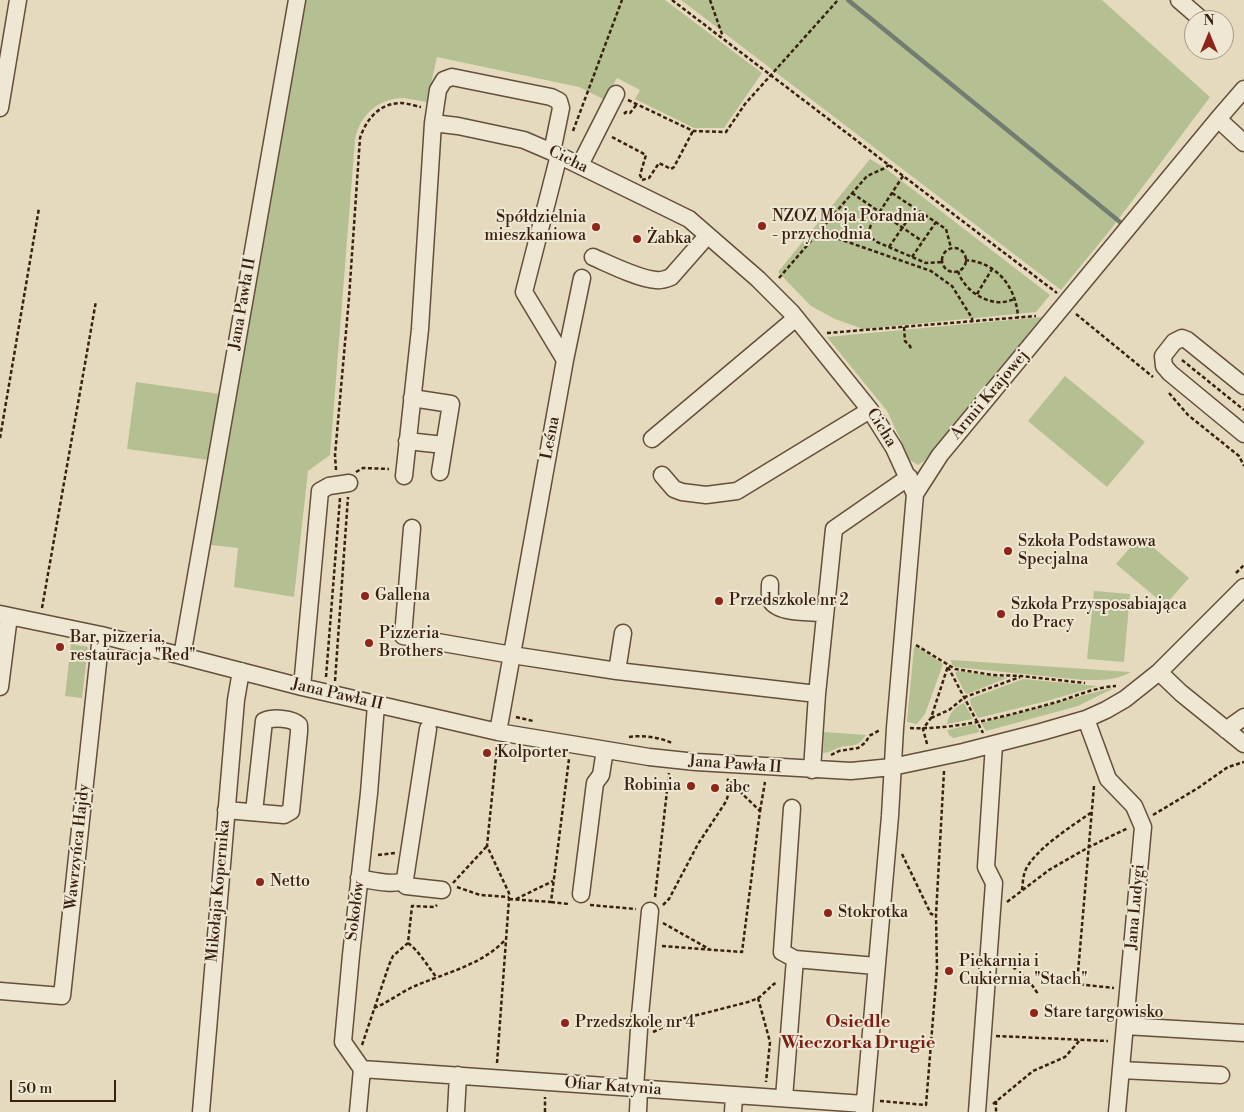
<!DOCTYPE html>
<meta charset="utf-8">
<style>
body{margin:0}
#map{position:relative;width:1244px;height:1112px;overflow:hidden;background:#e5dabd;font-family:"Libre Bodoni",serif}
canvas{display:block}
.north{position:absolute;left:1184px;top:10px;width:50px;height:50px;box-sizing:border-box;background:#eee7d4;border:1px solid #a69785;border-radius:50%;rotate:0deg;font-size:14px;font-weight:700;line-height:20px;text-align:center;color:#3a200f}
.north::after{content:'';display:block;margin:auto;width:18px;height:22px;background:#8f2418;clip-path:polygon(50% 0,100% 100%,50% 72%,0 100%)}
.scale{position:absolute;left:10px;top:1080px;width:106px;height:22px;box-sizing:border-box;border:2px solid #3a200f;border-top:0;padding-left:6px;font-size:15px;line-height:18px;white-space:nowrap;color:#3a200f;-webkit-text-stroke:4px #eee7d4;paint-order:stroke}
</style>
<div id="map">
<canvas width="1244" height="1112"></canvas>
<div class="north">N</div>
<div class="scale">50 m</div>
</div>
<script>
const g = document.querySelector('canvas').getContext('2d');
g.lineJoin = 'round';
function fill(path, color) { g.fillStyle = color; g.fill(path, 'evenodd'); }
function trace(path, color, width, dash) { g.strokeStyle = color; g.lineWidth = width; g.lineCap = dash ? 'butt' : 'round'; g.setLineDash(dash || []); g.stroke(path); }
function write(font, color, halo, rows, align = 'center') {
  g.font = font + ' "Libre Bodoni",serif'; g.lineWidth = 4; g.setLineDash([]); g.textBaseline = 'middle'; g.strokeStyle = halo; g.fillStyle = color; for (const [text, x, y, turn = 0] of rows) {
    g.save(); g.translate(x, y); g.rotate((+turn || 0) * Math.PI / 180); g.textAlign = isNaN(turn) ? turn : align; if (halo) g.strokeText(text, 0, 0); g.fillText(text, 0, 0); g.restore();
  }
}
const green = new Path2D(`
 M292 0H665L762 73 724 128H694L635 99 640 90 617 78 605 100 579 87 437 57 427 102C419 101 411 99 404 98 378 98 359 116 355 140L330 455 308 471 294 597 234 587 238 548 195 543 209 460 127 449 136 382 220 394Z
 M681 0H1102L1210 97 1111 229 1061 290Z
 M870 159 885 168 1050 295 1036 312 863 329 835 319 811 306 778 272Z
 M1042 317 924 461 918 465 910 460 887 411 827 337Z
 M1065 376 1145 442 1107 487 1028 421Z
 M1140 536 1189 578 1165 605 1116 564Z
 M1094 591 1130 594 1124 662 1087 659Z
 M71 644 88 647 82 698 65 696Z
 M916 646 943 664 925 714 917 724 907 722 914 648Z
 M951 660 1131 672C1116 681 1100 680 1083 680L955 667 952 665Z
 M958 671 1007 678 967 694 964 691 955 673Z
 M1023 679 1098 686 1047 701 978 718 971 705 970 699 972 698Z
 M1111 688 1112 689 1078 706 986 731 981 723Z
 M964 703 973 719 947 724C949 714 954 707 964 703Z
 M975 724 980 732 953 738 949 735 947 730Z
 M824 732 866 735C856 750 852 743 838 748 832 750 829 753 823 753Z`);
const stream = new Path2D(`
 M848 0 1120 222`);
const path = new Path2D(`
 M672 0 1057 293
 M710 0 723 37
 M628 100 693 131 726 132 745 104 838 0
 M624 114 626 112 630 113 637 104
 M573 131 622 0
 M612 137 646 155 640 175 642 179
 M903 176 871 225C868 231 870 238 877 242L926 263 942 262
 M642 180 649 178 659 163 671 169 674 167 693 131
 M852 193 922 241
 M892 193 946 229 951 248
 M819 232 931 271 952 286 972 318V321
 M889 247 916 208
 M942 260a12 12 0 1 1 24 0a12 12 0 1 1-24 0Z
 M912 257 936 222
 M965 260C997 262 1016 287 1018 317
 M958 271C962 286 979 300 996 302 1002 303 1009 301 1015 299
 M779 278 867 176 885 168 889 165
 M977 294 992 269
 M1076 314 1153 377
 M904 327 905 341 910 346 911 349
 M827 333 1036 316
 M1182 360 1244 410
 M1169 393 1188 415 1239 456 1244 466
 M0 438 39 208
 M336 470 335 455 349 298 360 138C366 120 379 103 401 103 407 103 415 106 421 107
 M356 472 363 468 389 469
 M1236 573 1244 565
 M42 608 96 301
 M916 645 955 669 993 675 1021 676 1085 683
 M948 667 983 733
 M326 677 340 498
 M335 681 348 497
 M516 717 533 721
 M931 718 949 710 965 697 1020 677
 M910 728C959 730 1009 715 1057 702 1076 696 1096 687 1116 686
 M629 737C643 735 659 737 672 743
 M927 744 923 729 931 718 948 666
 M831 755 839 751 858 748 866 742 869 736 880 730
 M1094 786 1077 984 1114 988
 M760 811 765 782
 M1153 815 1198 788 1228 767 1244 762
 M902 854 931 914 936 915
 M378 855 395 853
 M453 883 487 846
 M457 887 480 895 509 897
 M1022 890C1023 881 1023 872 1029 864 1043 844 1072 826 1092 812
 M655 897 669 773
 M509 899 551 902 569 759
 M516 899 553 881
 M551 902 569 904
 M1007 902 1049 870 1089 847 1128 828
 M590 905 636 909
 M663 905 669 899 698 844 725 803C729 796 728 790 732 783
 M663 923 709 949
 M408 943C420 952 428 967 437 978
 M662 946 742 952 760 811 727 779
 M1003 958 1030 982 1038 994
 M758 998 770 1042 766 1082
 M374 1008C389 1002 401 992 415 986 445 973 482 965 505 940
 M653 1032 678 1020 748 1002C754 1000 760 998 764 993 770 988 771 985 778 982
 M996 1036 1108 1041
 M886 1040 932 1043
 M362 1045 389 965 393 956 408 943 412 906 435 907 437 905
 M497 1063 509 899V893L487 846 497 747
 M880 1101 926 1105 937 969 936 915 944 771
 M996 1101V1112
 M993 1104 1033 1071 1065 1057 1080 1040
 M545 1112V1097`);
const minor = new Path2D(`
 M1179 0 1202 20
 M0 108 18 0
 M1218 119 1244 143
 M433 123 438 90 444 80 452 77 551 97 559 101 561 108 552 152
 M559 155 524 292 565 360
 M580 165 616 94
 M593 257C609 264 639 279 656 280 661 281 666 279 671 277L707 236
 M1244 386 1187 340 1182 338 1174 342 1163 356 1164 366 1170 373 1244 434
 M412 398 451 404 440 472
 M652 439 796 318
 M407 441 444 445
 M662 475 674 489 682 492 706 495 737 491 870 410
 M404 476 420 329 433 123 458 126 524 140 552 152 689 219 758 279 792 313 870 410 894 448 915 494
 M412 528 403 636 512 655 617 671 817 694
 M770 584C770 590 769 596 771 601 779 614 811 612 825 613
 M0 614 101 635 302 687 498 732 649 757 696 762 851 771 892 767 963 752 1041 732 1086 719 1106 710 1125 699 1159 672 1244 587
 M182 656 297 0
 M617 671 623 633
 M1159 672 1181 693 1244 744
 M0 687 9 616
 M302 687 320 491 329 486 349 483
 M1086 719 1108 779 1134 806 1143 827 1117 1112
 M1226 730 1244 717
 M498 732 565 360 582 278
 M812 770 817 694 834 529 909 477
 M226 810 284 815 291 811 299 732V725C292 718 273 717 264 721L254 812
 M359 878C370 880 397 887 405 879L428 729
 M402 882 406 886 442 890
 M581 894 595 783 601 775 605 750
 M795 959 876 966
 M0 991 62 996 101 635
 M1125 1026 1244 1033
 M362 1069 864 1104
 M1121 1070 1221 1075
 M635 1088 640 1015 650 911
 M784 1098 795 959 782 952 792 808
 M201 1112 236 700 241 671
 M358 1112 362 1069 343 1042 351 955 369 793 376 705
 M456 1112 458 1075
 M638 1112 639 1089
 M733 1112 734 1096
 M864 1112 890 816 895 728 915 494 940 455 1218 119 1244 89
 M977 1112 994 883 986 867 994 744`);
const markers = [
 [762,226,5,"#8f2418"],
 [596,227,5,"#8f2418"],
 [637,239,5,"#8f2418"],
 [1008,551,5,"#8f2418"],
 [365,596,5,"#8f2418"],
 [719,601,5,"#8f2418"],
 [1001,614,5,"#8f2418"],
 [369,643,5,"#8f2418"],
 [60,647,5,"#8f2418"],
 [487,753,5,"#8f2418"],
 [691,786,5,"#8f2418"],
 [715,788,5,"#8f2418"],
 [260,882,5,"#8f2418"],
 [828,913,5,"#8f2418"],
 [949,971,5,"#8f2418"],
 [1034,1013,5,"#8f2418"],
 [565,1023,5,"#8f2418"]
];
const streetNames = [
 ["Cicha",568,160,26],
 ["Jana Pawła II",243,304,-80],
 ["Armii Krajowej",990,395,-50],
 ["Cicha",881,428,58],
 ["Leśna",551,438,-79],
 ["Jana Pawła II",337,695,13],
 ["Jana Pawła II",735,765,4],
 ["Wawrzyńca Hajdy",78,847,-84],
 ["Mikołaja Kopernika",219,891,-85],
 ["Jana Ludygi",1136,907,-85],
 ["Sokołów",356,911,-83],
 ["Ofiar Katynia",613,1087,4]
];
const poiNames = [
 ["NZOZ Moja Poradnia",772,217],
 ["- przychodnia",772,235],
 ["Spółdzielnia",586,218,"right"],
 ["mieszkaniowa",586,236,"right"],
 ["Żabka",647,239],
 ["Szkoła Podstawowa",1018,542],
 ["Specjalna",1018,560],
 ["Gallena",375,596],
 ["Przedszkole nr 2",729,601],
 ["Szkoła Przysposabiająca",1011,605],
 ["do Pracy",1011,623],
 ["Pizzeria",379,634],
 ["Brothers",379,652],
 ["Bar, pizzeria,",70,638],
 ["restauracja \"Red\"",70,656],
 ["Kolporter",497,753],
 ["Robinia",681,786,"right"],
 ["abc",725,788],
 ["Netto",270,882],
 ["Stokrotka",838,913],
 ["Piekarnia i",959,962],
 ["Cukiernia \"Stach\"",959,980],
 ["Stare targowisko",1044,1013],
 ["Przedszkole nr 4",575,1023]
];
const neighbourhoodNames = [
 ["Osiedle",858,1023],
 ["Wieczorka Drugie",858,1044]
];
fill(green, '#b4c092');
trace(stream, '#717d70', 4.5);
trace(minor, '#654e3a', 19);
trace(path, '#3a200f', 2.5, [4, 2.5]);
trace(minor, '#eee7d4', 16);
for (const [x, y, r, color] of markers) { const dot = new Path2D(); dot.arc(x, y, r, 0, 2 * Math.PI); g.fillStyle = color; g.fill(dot); trace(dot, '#eee7d4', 2); }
write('16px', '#3a200f', '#eee7d4', streetNames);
write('16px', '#3a200f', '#eee7d4', poiNames, 'left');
write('bold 18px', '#7a1f14', '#eee7d4', neighbourhoodNames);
</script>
